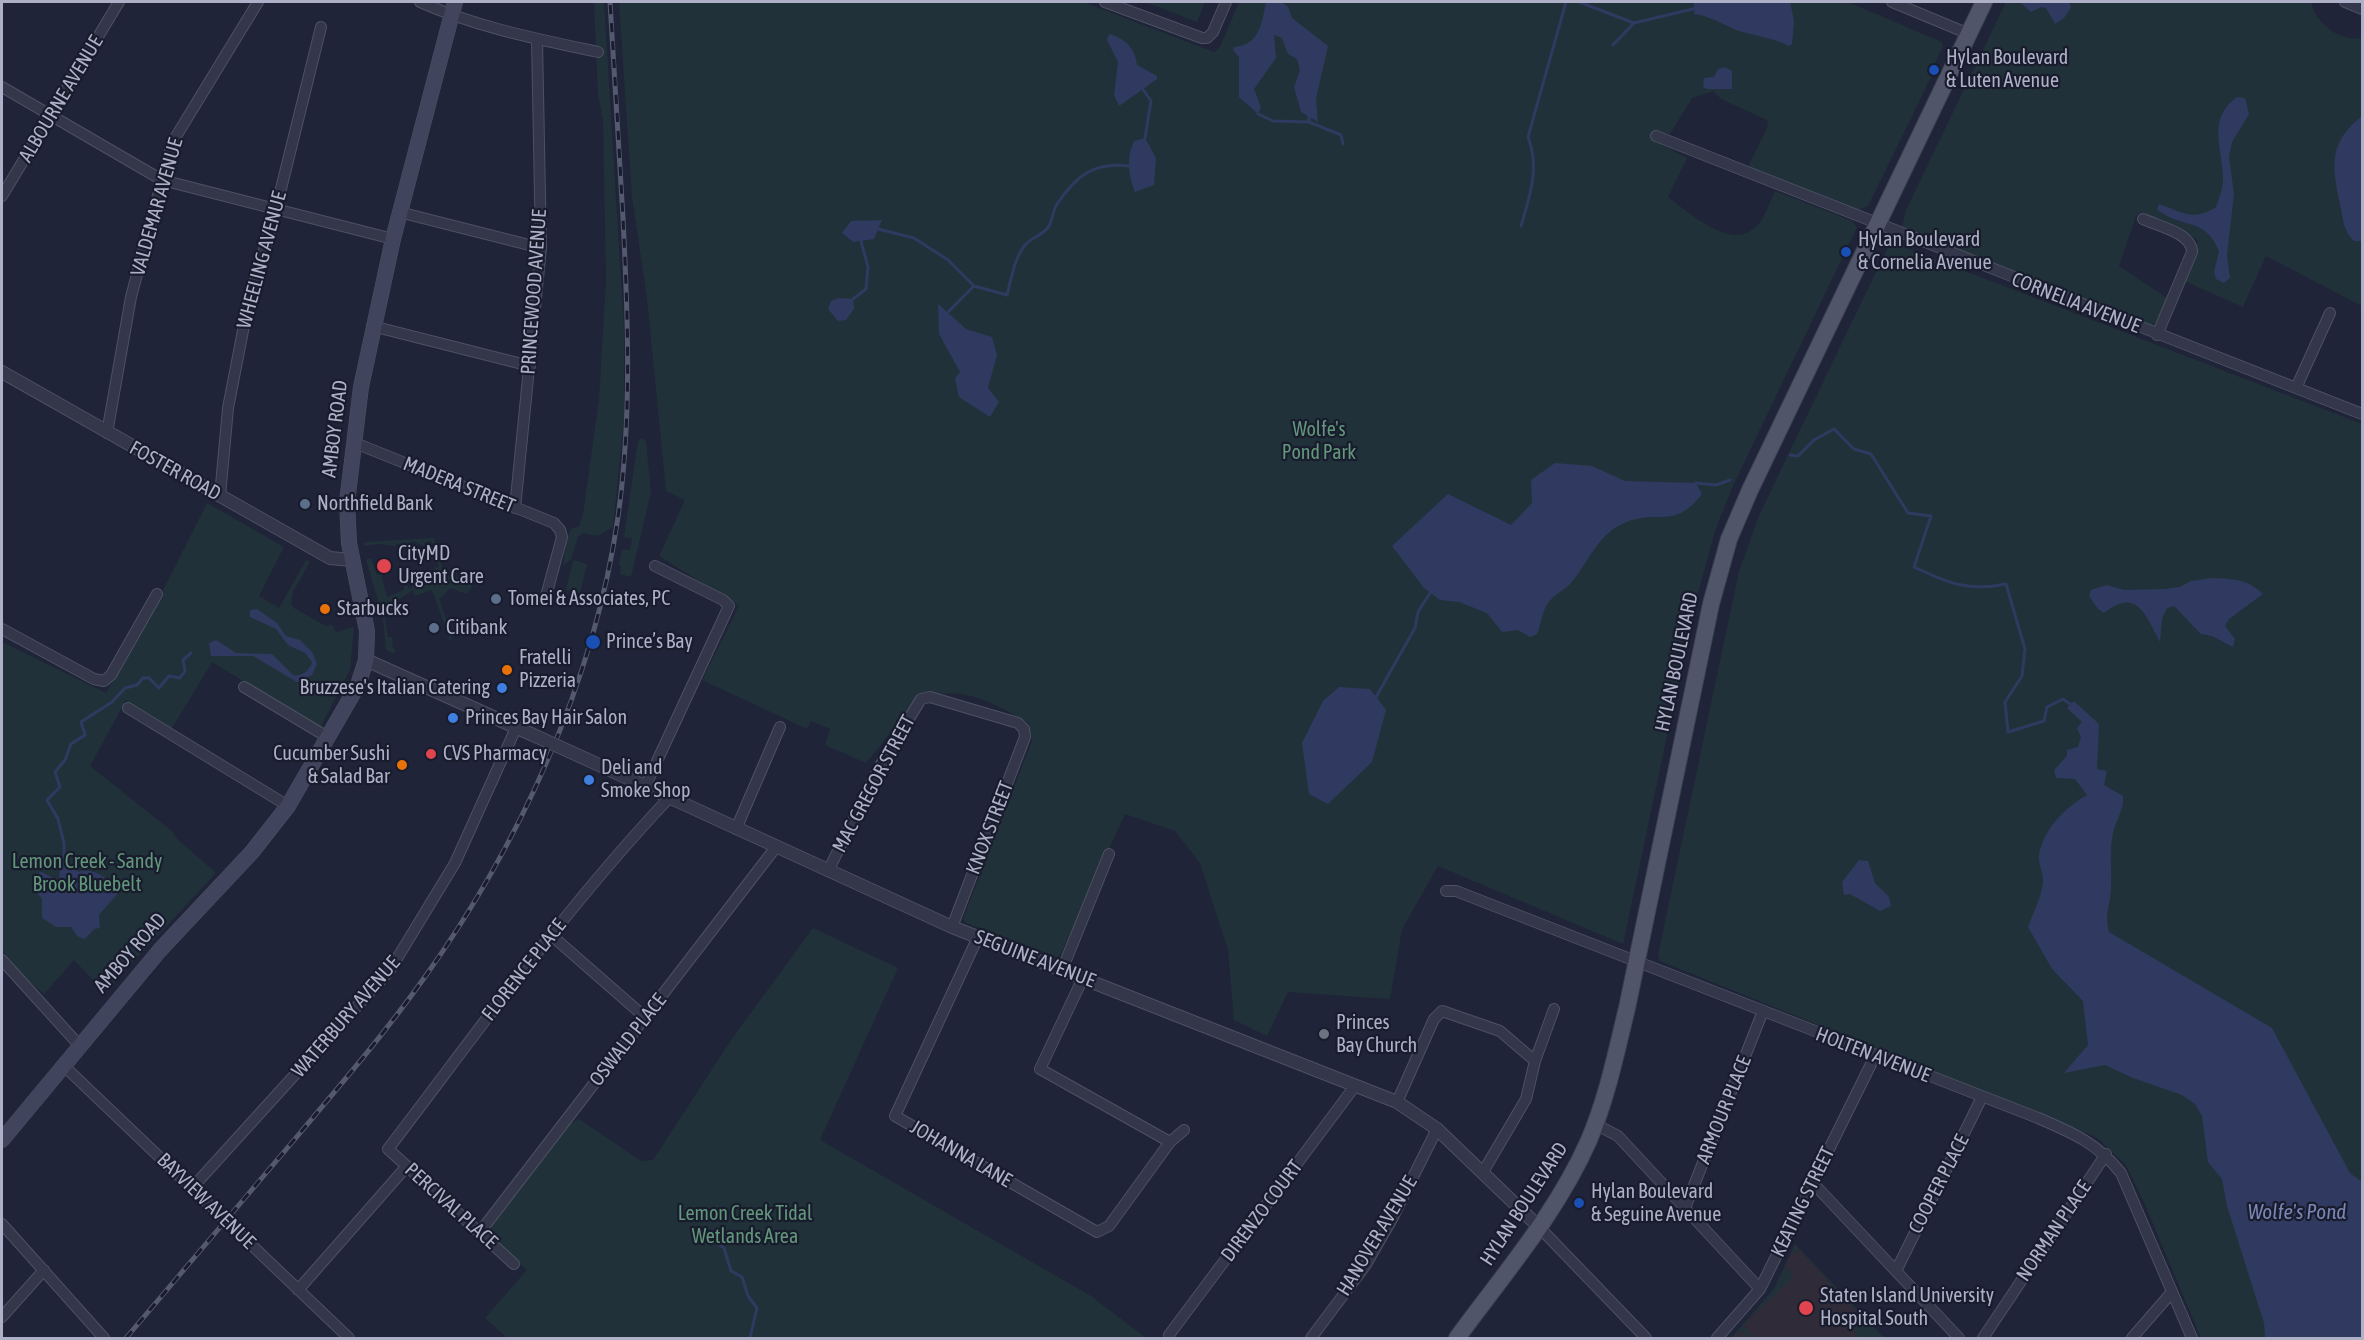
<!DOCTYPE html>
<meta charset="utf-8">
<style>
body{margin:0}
#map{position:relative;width:2364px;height:1340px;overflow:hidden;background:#1f2438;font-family:"Asap Condensed",sans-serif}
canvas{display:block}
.frame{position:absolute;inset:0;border:3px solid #adb0c6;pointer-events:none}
</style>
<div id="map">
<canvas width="2364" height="1340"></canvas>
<div class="frame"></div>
</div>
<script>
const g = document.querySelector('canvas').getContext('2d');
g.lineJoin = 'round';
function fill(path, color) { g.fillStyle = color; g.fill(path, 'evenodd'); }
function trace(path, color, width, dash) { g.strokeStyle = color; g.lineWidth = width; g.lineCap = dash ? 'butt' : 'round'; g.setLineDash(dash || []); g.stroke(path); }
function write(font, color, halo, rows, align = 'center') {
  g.font = font + ' "Asap Condensed",sans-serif'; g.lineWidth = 4.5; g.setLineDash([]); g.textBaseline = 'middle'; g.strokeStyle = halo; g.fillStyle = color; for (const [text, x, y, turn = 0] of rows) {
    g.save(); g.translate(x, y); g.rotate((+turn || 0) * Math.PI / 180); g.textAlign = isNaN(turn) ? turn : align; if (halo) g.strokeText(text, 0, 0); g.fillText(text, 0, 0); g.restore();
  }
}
const medical = new Path2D(`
 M1795 1244 1884 1338H1731L1774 1289Z`);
const green = new Path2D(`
 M594 2H604L624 329V418L613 527 598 536 583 533 578 537 571 559 563 566 567 539 571 529 579 526 583 515 599 400 606 280 603 120 598 94Z
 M619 2H1083L1214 52 1220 47 1239 2H1848L1942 42 1943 46 1931 71 1933 73 1868 206 1856 211 1753 170 1749 165 1768 126 1767 120 1721 99 1713 91 1692 98 1670 134 1657 132 1652 137 1656 142 1687 158 1668 197C1690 213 1732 253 1758 225 1766 216 1770 201 1775 191L1852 221 1857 227 1732 488 1715 531 1694 608 1623 944 1438 866 1402 929 1390 999 1288 992 1267 1036 1234 1020 1228 950 1200 863 1175 831 1125 814 1061 954 1057 957 966 923 963 919 1032 741 1029 723C987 700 969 687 920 696L866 763 825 745 830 729 811 721 807 729 702 680 739 606 659 556 685 500 666 491 647 298 632 197Z
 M1145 2H1205L1197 22Z
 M2006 2H2311C2315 23 2340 42 2362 38V306L2266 256 2243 307 2184 281 2198 241 2195 238 2141 212 2136 216 2119 266 2167 298 2158 321 2150 326 1902 227 1906 210Z
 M1895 244 2362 424V1338H2201L2143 1200 2126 1165 2096 1137 1660 961 1658 955 1739 571 1759 516 1775 482 1888 247Z
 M642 438 646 441 651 492 631 577 620 574 621 566 619 565 622 549 630 550 632 539 624 537 638 441Z
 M207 503 284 547 259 596 279 608 306 560 310 562 293 592 291 603 294 608 326 626 332 625 336 632 354 627 350 670 320 728 212 662 172 728 126 700 90 766 173 832 175 837 216 873 110 987 104 990 100 987 74 960 44 994 24 977 2 950V642L106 693 143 630Z
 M434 538 442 568 473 586 466 594 451 588 439 599 450 631H456L449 642V637L432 590 415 596 413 590 395 602V609L384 611 388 637H392L393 648 396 650 394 654 386 650 383 618 366 560 371 558 377 575 381 574 387 597 404 590V586L407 585 410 589 418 581 425 578 426 574 430 575 431 571H434L435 567 439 568 432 541 425 542 424 546 413 541 406 545 403 543 400 545 397 543 395 546 379 544 364 546V542Z
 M573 560 587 564 580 593 566 590Z
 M813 928 898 968 820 1140 1091 1296 1146 1338H507L485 1318 527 1270 493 1240 491 1236 492 1226 571 1123 579 1119 641 1161 653 1160 731 1040Z
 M1795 1244 1884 1338H1860L1854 1332 1856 1330 1846 1321 1856 1311 1799 1250 1790 1255Z
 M1785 1265 1794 1277 1750 1318 1744 1327 1754 1338H1749L1742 1331 1731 1338 1774 1289Z`);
const water = new Path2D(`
 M1266 2H1282L1288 7 1292 18 1328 46 1316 99 1318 122 1301 112 1294 87 1300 70 1297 59 1288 54 1282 38 1274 35 1276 58 1254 89 1261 107 1258 114 1239 97V57L1233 50 1234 47C1260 45 1262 22 1266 2Z
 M1694 2H1790L1794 21 1792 44 1789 46C1773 38 1756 36 1739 31 1723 25 1711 16 1694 14Z
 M2020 2H2069L2071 8 2064 18 2055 24 2046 8 2041 7 2031 12Z
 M1109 34C1126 39 1135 48 1137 65L1157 76V79L1119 106 1114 95 1118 62 1107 40Z
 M1725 67 1732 71V89H1707L1703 87 1704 78 1714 77 1718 69Z
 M2237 97 2245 98 2249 114 2232 142 2229 157 2234 194 2227 255 2230 278 2224 283 2216 279 2214 271 2219 252C2207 216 2178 229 2157 209L2159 204C2182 212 2193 222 2216 207 2219 198 2223 189 2223 179 2223 148 2206 120 2237 97Z
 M2362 116V241H2354C2343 231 2343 218 2340 204 2332 166 2328 143 2362 116Z
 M1145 138 1156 158 1154 185 1135 192C1128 174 1126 158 1134 141Z
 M882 220 874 239 853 242 842 233 851 221Z
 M839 298 853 299 854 309 846 320 838 321 828 309 831 301Z
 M938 304 966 329 992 337 997 355 988 388 999 402 990 417 959 397 955 379 960 372 939 334Z
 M1555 463 1592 466 1625 481 1696 483 1702 494C1673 531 1660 508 1624 523 1596 535 1588 565 1569 585 1562 591 1553 596 1548 603 1542 611 1541 625 1537 634L1530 637 1518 630 1502 632 1487 613 1459 602 1440 600 1424 588 1392 546 1448 494 1511 525 1532 503 1531 480Z
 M2212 578C2232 579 2248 579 2263 594L2229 619 2225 626 2235 639 2233 647 2212 636 2201 634 2174 606 2167 608 2162 619 2160 642C2145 614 2137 587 2104 613L2098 609 2089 596 2091 590 2107 585 2124 590 2165 589 2180 587 2191 581Z
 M257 609 277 623 286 636 300 640 312 652 317 664 312 675 297 682 253 656H211L209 643 216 640 236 653 272 654 293 675C303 676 309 671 312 662L305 653 288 645 276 629 250 617V610Z
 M1339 687 1370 689 1386 710 1372 762 1328 804 1309 794 1302 743 1323 701Z
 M2074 701 2099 724 2097 769 2107 771 2104 785 2123 796C2124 811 2116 819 2113 833 2109 850 2112 868 2111 886 2111 906 2104 911 2109 932L2272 1028 2350 1173 2362 1182V1338H2265L2264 1323 2227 1206 2222 1179 2208 1162 2202 1116 2195 1104 2182 1095 2133 1078 2105 1065 2064 1073 2088 1045 2083 1001 2052 969 2028 927C2033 914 2041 897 2043 883 2044 874 2038 865 2039 855 2044 828 2065 808 2087 795L2075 779 2056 778 2054 770 2067 756V750L2078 747 2081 737 2077 728 2082 722 2067 708Z
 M1859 860 1868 861 1875 883 1889 897 1891 906 1880 911 1850 894 1844 895 1842 882Z
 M64 861 79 872C93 866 105 879 117 885L118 893 99 915 100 928 94 929 85 939 77 936 71 927H56L42 918V899L33 888 40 871 59 881 60 862Z`);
const stream = new Path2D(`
 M1579 2 1634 23
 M1613 45 1634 23 1693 9
 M1142 88 1151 101 1145 138
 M1258 114 1273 121 1309 122V117
 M1309 122 1341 135 1343 144
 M1521 226C1530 195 1540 168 1528 137L1566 2
 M878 229 914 238 948 260 974 286
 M853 299 866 289 868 267 861 241
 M948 312 974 286 1007 295C1011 280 1015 254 1027 243 1033 237 1045 234 1049 226 1052 220 1053 211 1057 204 1076 176 1093 162 1129 166
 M1790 455 1798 456 1814 440 1834 429 1854 449 1871 454 1908 513 1931 516 1914 567C1948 583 1968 592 2006 584L2025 649 2022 676 2005 702 2008 732 2044 721 2047 707 2063 699 2070 704
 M1696 483 1716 485 1730 480
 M1376 697 1415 628 1418 612 1430 593
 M64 861V843L58 819 47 800 60 787 55 772 65 760 71 744 85 735 81 722 112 702 125 688 137 685 143 678H149L159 688 169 676 180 678 185 671 183 660 191 653
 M713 1241 724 1248 731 1271 742 1277 748 1296 757 1308 750 1338`);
const minor = new Path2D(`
 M420 2C476 27 537 39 598 52
 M1105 2 1202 38H1207L1213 32 1226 2
 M1892 2 1969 34
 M2345 2 2362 9
 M2 87 162 180 393 239
 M1656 136 2362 414
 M2 196 119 2
 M399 212 541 248
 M2143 219C2158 226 2192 233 2192 252L2157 335
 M372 326 530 366
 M2296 388 2330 313
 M107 433 131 297 172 143 258 2
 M355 443 554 523 560 530 562 537 546 596
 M220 496 228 408 248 305 276 209 321 27
 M515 508 541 248 537 39
 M2 629 94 679 104 681 111 675 157 594
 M244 687 329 738
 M128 708 288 806
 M645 787 729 606 723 600 655 566
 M736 829 780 727
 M828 871 880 766 921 699 930 697 1018 723 1024 729 1025 737 952 927
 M1446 891H1456L2038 1118C2073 1133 2097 1143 2121 1173L2192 1338
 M551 935 646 1018
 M978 937 895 1116 1097 1232 1109 1226 1170 1142 1184 1130
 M2 960 79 1045
 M1062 970 1109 854
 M1083 978 1040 1069 1170 1142
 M63 1065 349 1338
 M1397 1102 1434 1019 1442 1011 1500 1031 1535 1061
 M1595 1124 1618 1136 1760 1289
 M1483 1172 1526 1099 1535 1061 1554 1009
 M1813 1183 1959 1338
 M192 1188 390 970 455 863 516 728
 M1685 1208 1763 1011
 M2 1224 104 1338
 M1539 1227 1646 1338
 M480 1232 776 847
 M514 1264 388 1149C479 1030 566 907 669 798
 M1896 1271 1982 1097
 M298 1290 407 1166
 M2 1317 44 1270
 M1169 1335 1355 1086
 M1311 1338 1365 1266 1392 1219 1437 1129
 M1717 1338 1760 1289 1875 1056
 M1983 1338 2106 1154
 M2132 1338 2172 1292`);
const tertiary = new Path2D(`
 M2 372 330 558 352 560
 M366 660 531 734
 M586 759 952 927 1397 1102 1437 1129 1539 1227`);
const secondary = new Path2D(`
 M2 1140 160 950 252 852 288 806 358 685 366 660 367 631 349 543 347 502 361 387 393 239 455 2`);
const primary = new Path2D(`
 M1457 1338C1503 1275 1557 1213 1589 1140 1607 1098 1616 1053 1627 1008L1711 604 1729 539 1750 490 1984 2`);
const rail = new Path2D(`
 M126 1338C184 1270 242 1201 300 1133 342 1083 384 1034 422 981 519 846 594 683 618 517 632 417 628 318 623 218 619 146 615 74 610 2`);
const tertiaryBridge = new Path2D(`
 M531 734 586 759`);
const markers = [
 [1934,70,6,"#1a4fb4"],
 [1846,252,6,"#1a4fb4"],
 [305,504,6,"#5c6f8a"],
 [384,566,8,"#e0444e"],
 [496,599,6,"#5c6f8a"],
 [325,609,6,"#e8710a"],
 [434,628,6,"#5c6f8a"],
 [593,642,8,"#1a4fb4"],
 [507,670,6,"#e8710a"],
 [502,688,6,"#3f7fe0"],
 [453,718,6,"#3f7fe0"],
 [431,754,6,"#e0444e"],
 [402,765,6,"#e8710a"],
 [589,780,6,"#3f7fe0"],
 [1324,1034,6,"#6b7280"],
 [1579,1203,6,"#1a4fb4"],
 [1806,1308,8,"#e0444e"]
];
const poiNames = [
 ["Hylan Boulevard",1946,58],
 ["& Luten Avenue",1946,81],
 ["Hylan Boulevard",1858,240],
 ["& Cornelia Avenue",1858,263],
 ["Northfield Bank",317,504],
 ["CityMD",398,554],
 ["Urgent Care",398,577],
 ["Tomei & Associates, PC",508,599],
 ["Starbucks",337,609],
 ["Citibank",446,628],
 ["Prince’s Bay",606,642],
 ["Fratelli",519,658],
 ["Pizzeria",519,681],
 ["Bruzzese's Italian Catering",490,688,"right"],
 ["Princes Bay Hair Salon",465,718],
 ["Cucumber Sushi",390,754,"right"],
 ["& Salad Bar",390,777,"right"],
 ["CVS Pharmacy",443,754],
 ["Deli and",601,768],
 ["Smoke Shop",601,791],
 ["Princes",1336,1023],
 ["Bay Church",1336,1046],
 ["Hylan Boulevard",1591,1192],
 ["& Seguine Avenue",1591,1215],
 ["Staten Island University",1820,1296],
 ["Hospital South",1820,1319]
];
const streetNames = [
 ["ALBOURNE AVENUE",61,99,-59],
 ["VALDEMAR AVENUE",157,207,-74],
 ["WHEELING AVENUE",262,260,-75],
 ["PRINCEWOOD AVENUE",534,292,-86],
 ["CORNELIA AVENUE",2076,303,21],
 ["AMBOY ROAD",335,429,-83],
 ["FOSTER ROAD",175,471,29],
 ["MADERA STREET",459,485,22],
 ["HYLAN BOULEVARD",1677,662,-78],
 ["MAC GREGOR STREET",874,784,-62],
 ["KNOX STREET",990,828,-69],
 ["AMBOY ROAD",130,953,-49],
 ["SEGUINE AVENUE",1035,959,21],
 ["FLORENCE PLACE",524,970,-52],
 ["WATERBURY AVENUE",346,1017,-49],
 ["OSWALD PLACE",628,1040,-52],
 ["HOLTEN AVENUE",1873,1055,21],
 ["ARMOUR PLACE",1724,1110,-68],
 ["JOHANNA LANE",961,1154,30],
 ["COOPER PLACE",1939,1184,-63],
 ["BAYVIEW AVENUE",206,1201,44],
 ["KEATING STREET",1803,1202,-64],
 ["HYLAN BOULEVARD",1524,1204,-57],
 ["PERCIVAL PLACE",451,1206,42],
 ["DIRENZO COURT",1262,1211,-53],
 ["NORMAN PLACE",2054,1231,-56],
 ["HANOVER AVENUE",1377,1236,-59]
];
const parkNames = [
 ["Wolfe's",1319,430],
 ["Pond Park",1319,453],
 ["Lemon Creek - Sandy",87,862],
 ["Brook Bluebelt",87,885],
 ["Lemon Creek Tidal",745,1214],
 ["Wetlands Area",745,1237]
];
const waterNames = [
 ["Wolfe's Pond",2297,1212]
];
fill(medical, '#302b39');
fill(green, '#213139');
fill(water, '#30395f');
trace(stream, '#30395f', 3);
trace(minor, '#4d5164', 12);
trace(tertiary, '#4d5164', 14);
trace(secondary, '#4d5164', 16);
trace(primary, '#3c4052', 18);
trace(minor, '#333749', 10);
trace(tertiary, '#333749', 12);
trace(secondary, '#40445c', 15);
trace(primary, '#505569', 16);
trace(rail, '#545970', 5);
trace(rail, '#181c2d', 3, [9]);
trace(tertiaryBridge, '#4d5164', 14, []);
trace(tertiaryBridge, '#333749', 12);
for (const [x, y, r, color] of markers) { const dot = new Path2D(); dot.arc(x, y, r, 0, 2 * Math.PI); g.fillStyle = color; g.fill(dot); trace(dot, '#181c2d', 2); }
write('20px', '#adb0c6', '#181c2d', poiNames, 'left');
write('20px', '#adb0c6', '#181c2d', streetNames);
write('20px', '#63977b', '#181c2d', parkNames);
write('italic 21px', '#7a86b4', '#181c2d', waterNames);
</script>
